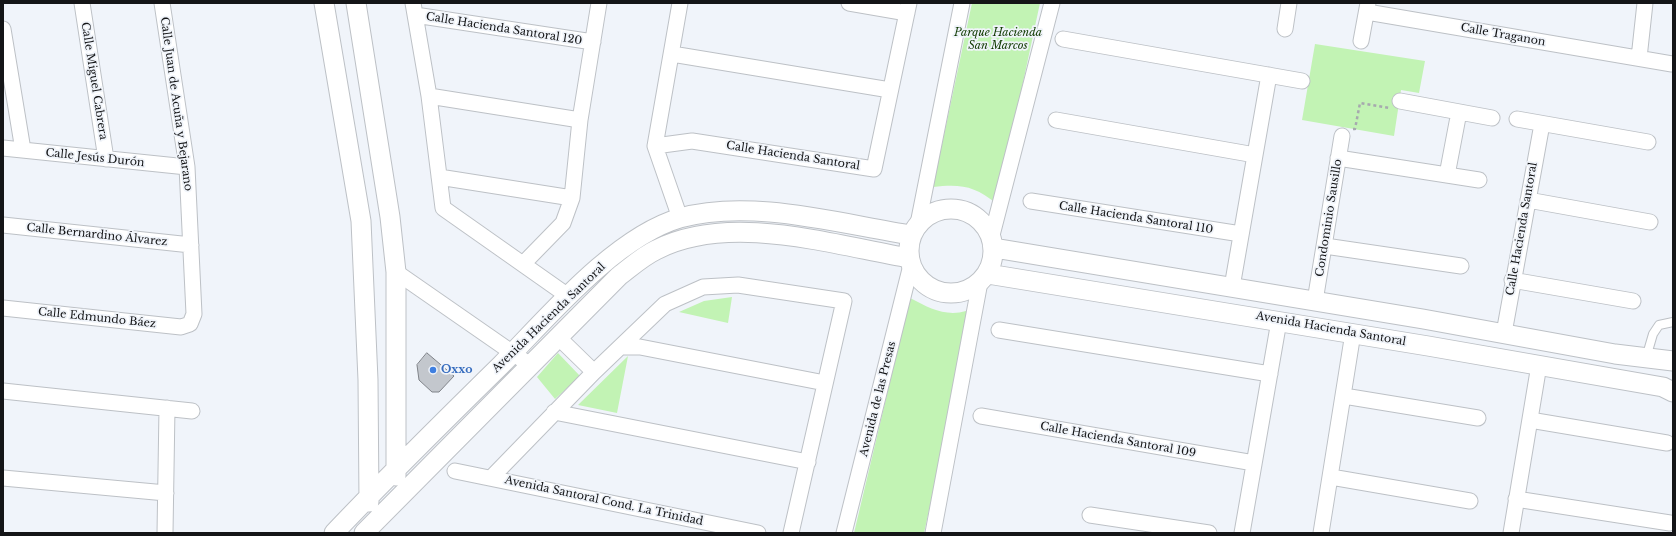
<!DOCTYPE html>
<meta charset="utf-8">
<style>
body{margin:0}
#map{position:relative;width:1676px;height:536px;overflow:hidden;background:#f0f4fa;font-family:"Libre Baskerville",serif}
canvas{display:block}
.frame{position:absolute;inset:0;border:4px solid #141517;pointer-events:none}
</style>
<div id="map">
<canvas width="1676" height="536"></canvas>
<div class="frame"></div>
</div>
<script>
const g = document.querySelector('canvas').getContext('2d');
g.lineJoin = 'round';
function fill(path, color) { g.fillStyle = color; g.fill(path, 'evenodd'); }
function trace(path, color, width, dash) { g.strokeStyle = color; g.lineWidth = width; g.lineCap = dash ? 'butt' : 'round'; g.setLineDash(dash || []); g.stroke(path); }
function write(font, color, halo, rows, align = 'center') {
  g.font = font + ' "Libre Baskerville",serif'; g.lineWidth = 3.5; g.setLineDash([]); g.textBaseline = 'middle'; g.strokeStyle = halo; g.fillStyle = color; for (const [text, x, y, turn = 0] of rows) {
    g.save(); g.translate(x, y); g.rotate((+turn || 0) * Math.PI / 180); g.textAlign = isNaN(turn) ? turn : align; if (halo) g.strokeText(text, 0, 0); g.fillText(text, 0, 0); g.restore();
  }
}
const green = new Path2D(`
 M972 3H1040L997 204C974 186 962 184 933 187Z
 M1315 44 1425 61 1419 93 1401 90 1394 136 1302 120Z
 M732 297 728 323 679 312 704 301Z
 M910 298C929 308 946 317 966 311L972 315 924 533H854Z
 M558 353 580 376 555 399 537 377Z
 M628 356 617 413 578 405Z`);
const building = new Path2D(`
 M427 353 454 376 439 392H432L419 380 417 365Z`);
const path = new Path2D(`
 M1353 129H1355L1360 103 1389 108`);
const service = new Path2D(`
 M1646 358 1653 334 1659 325 1673 322`);
const minor = new Path2D(`
 M82 3 106 159
 M413 3 429 96 443 208 568 296
 M680 3 655 146 680 218
 M849 3 907 13
 M1367 12 1672 64
 M415 15 593 42
 M3 29 23 150
 M1285 29 1289 3
 M1063 39 1302 81
 M1361 41 1368 3
 M672 54 890 90
 M1639 58 1645 3
 M429 96 580 120
 M1400 101 1492 118
 M1517 119 1648 142
 M1056 120 1255 155
 M655 146 692 141 874 169 909 3
 M3 148 187 167
 M1338 158 1479 180
 M1447 175 1459 112
 M439 177 572 198
 M1528 200 1650 222
 M1031 201 1241 234
 M918 224 962 3
 M3 225 191 245
 M992 235 1052 3
 M1325 246 1461 266
 M523 264 563 223 572 198 580 120 599 3
 M396 272 530 365
 M1512 280 1633 301
 M1232 287 1269 75
 M1315 301 1342 136
 M3 308 181 327 190 324 194 314 187 167 162 3
 M999 330 1270 374
 M1504 333 1542 124
 M558 337 594 372
 M620 347H640L825 383
 M3 391 192 411
 M1344 396 1478 418
 M554 412 808 462
 M981 416 1254 463
 M1530 420 1667 443
 M455 471 758 533
 M1331 477 1470 501
 M3 478 166 493
 M491 478 594 372 665 304 703 287 738 285 844 301 791 533
 M1516 499 1670 523
 M1090 515 1209 533
 M165 533 167 408
 M844 533 911 265
 M933 533 980 282
 M1242 533 1279 321
 M1321 533 1353 333
 M1511 533 1539 365`);
const tertiary = new Path2D(`
 M324 3 361 221 368 380 369 502
 M356 3 390 217 396 272V476
 M909 251a42 42 0 1 1 84 0a42 42 0 1 1-84 0Z
 M994 248 1423 319 1615 354 1673 361
 M988 274 1428 346 1663 387 1673 392
 M334 533C388 476 445 420 501 365 548 317 615 237 680 218 751 198 840 224 911 235
 M364 533 619 276C631 267 643 256 656 250 729 212 833 245 909 258`);
const markers = [
 [433,370,4,"#3f7fe0"]
];
const streetNames = [
 ["Calle Hacienda Santoral 120",504,29,9],
 ["Calle Traganon",1503,35,10],
 ["Calle Miguel Cabrera",94,81,81],
 ["Calle Juan de Acuña y Bejarano",176,104,82],
 ["Calle Hacienda Santoral",793,156,9],
 ["Calle Jesús Durón",95,158,6],
 ["Calle Hacienda Santoral 110",1136,218,9],
 ["Condominio Sausillo",1329,218,-81],
 ["Calle Hacienda Santoral",1522,229,-80],
 ["Calle Bernardino Álvarez",97,235,6],
 ["Calle Edmundo Báez",97,318,6],
 ["Avenida Hacienda Santoral",549,318,-44],
 ["Avenida Hacienda Santoral",1331,329,10],
 ["Avenida de las Presas",878,399,-76],
 ["Calle Hacienda Santoral 109",1118,440,10],
 ["Avenida Santoral Cond. La Trinidad",604,501,12]
];
const parkNames = [
 ["Parque Hacienda",998,33],
 ["San Marcos",998,46]
];
const shopNames = [
 ["Oxxo",441,370]
];
fill(green, '#c2f3b4');
fill(building, '#c3c7cd');
trace(building, '#7f8288', 1);
trace(service, '#bdc1c6', 10);
trace(minor, '#bdc1c6', 17);
trace(tertiary, '#bdc1c6', 21);
trace(path, '#a6a9ae', 2.5, [3, 3]);
trace(service, '#fff', 8);
trace(minor, '#fff', 15);
trace(tertiary, '#fff', 19);
for (const [x, y, r, color] of markers) { const dot = new Path2D(); dot.arc(x, y, r, 0, 2 * Math.PI); g.fillStyle = color; g.fill(dot); trace(dot, '#f0f4fa', 1.5); }
write('11px', '#141517', '#f0f4fa', streetNames);
write('italic 11px', '#103a01', '#f0f4fa', parkNames);
write('bold 11px', '#366cbe', '#f0f4fa', shopNames, 'left');
</script>
